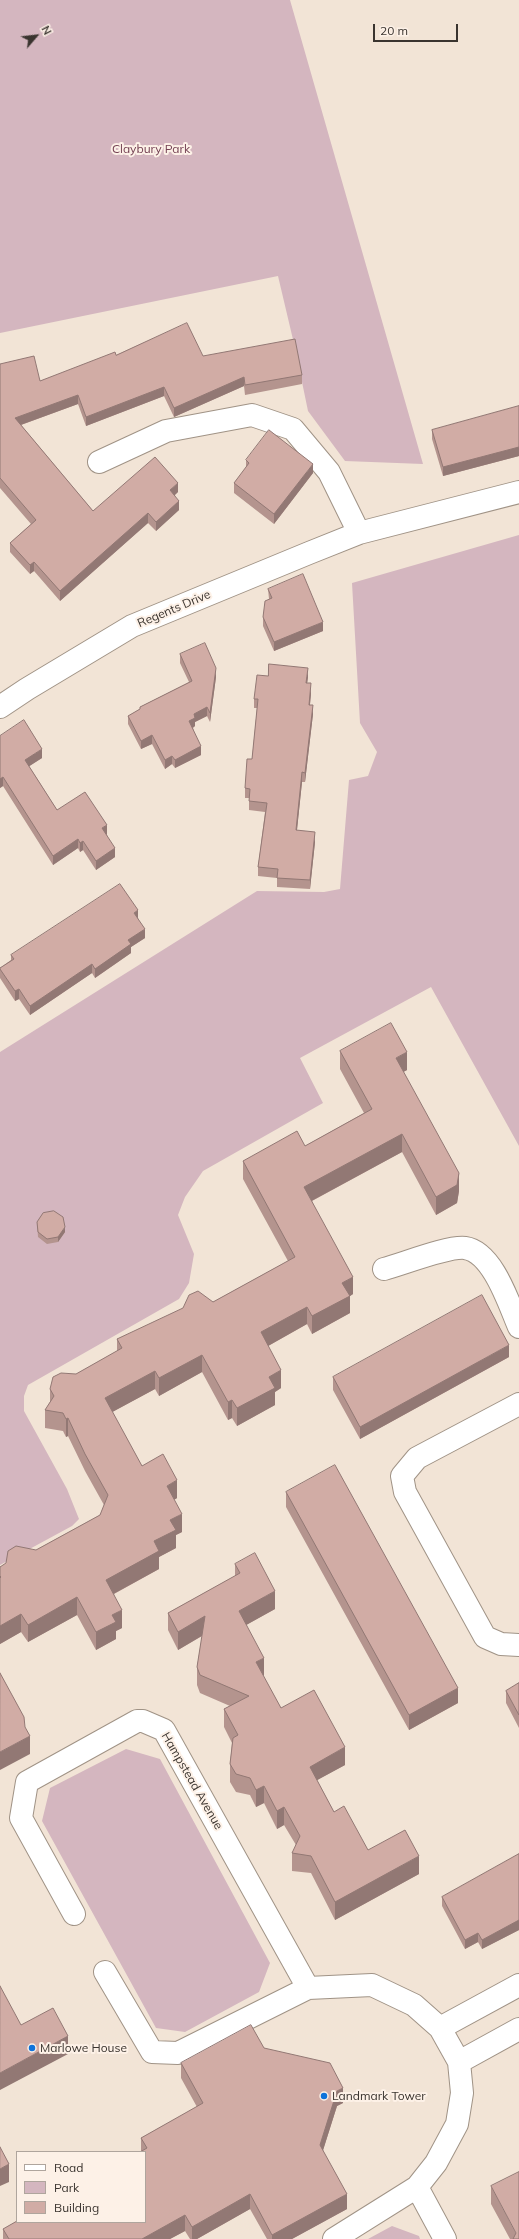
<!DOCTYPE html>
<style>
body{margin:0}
#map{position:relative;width:519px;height:2239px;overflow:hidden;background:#f2e4d6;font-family:Mulish,sans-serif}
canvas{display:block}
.legend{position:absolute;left:16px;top:2151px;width:130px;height:72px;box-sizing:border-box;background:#fdf1e7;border:1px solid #afa59d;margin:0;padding:5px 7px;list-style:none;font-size:12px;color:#3a342f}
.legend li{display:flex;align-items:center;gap:8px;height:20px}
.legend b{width:20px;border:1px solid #afa59d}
.north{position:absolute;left:16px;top:16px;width:40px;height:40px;-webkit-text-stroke:3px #fdf1e7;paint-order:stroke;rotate:62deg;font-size:11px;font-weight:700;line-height:16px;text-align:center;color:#3a342f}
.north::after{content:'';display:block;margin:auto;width:14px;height:18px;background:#3a342f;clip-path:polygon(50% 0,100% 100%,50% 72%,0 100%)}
.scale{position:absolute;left:373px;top:24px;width:85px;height:18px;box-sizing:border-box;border:2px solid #3a342f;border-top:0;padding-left:5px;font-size:12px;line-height:14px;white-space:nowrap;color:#3a342f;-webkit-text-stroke:3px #fdf1e7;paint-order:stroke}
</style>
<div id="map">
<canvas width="519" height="2239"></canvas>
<ul class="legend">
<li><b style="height:5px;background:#fff"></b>Road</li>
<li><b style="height:11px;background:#d4b6bf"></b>Park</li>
<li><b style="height:11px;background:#d1aca5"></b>Building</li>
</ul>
<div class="north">N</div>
<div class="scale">20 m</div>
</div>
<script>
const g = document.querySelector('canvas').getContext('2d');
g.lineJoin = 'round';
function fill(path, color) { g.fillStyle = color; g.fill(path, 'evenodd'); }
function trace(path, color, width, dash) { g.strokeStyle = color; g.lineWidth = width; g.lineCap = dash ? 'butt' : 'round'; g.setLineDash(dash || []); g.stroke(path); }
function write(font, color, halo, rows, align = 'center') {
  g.font = font + ' Mulish,sans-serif'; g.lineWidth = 4; g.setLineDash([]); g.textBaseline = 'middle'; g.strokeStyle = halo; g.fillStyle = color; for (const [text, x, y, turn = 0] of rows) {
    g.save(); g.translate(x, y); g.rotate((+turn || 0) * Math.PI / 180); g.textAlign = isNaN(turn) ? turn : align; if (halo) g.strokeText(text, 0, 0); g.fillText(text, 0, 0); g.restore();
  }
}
const green = new Path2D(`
 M0 0H290L423 464 345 461 308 411 295 348 278 276 0 333Z
 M519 535V1146L431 987 300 1058 323 1103 203 1171 185 1197 178 1215 194 1254 189 1283 179 1299 28 1385 24 1396V1411L67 1489 79 1519 72 1526 0 1565V1052L257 891 324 892 340 889 349 780 368 776 377 752 360 723 352 583Z
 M126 1749 160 1759 270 1963 259 1992 185 2032 156 2028 42 1821 50 1788Z
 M392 2226 419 2236 420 2239H368Z`);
const minor = new Path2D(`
 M99 462 166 431 252 415 293 429 329 472 359 533
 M0 707 27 689 132 626 309 553 359 533 519 492
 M384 1269C403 1264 448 1246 465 1248 493 1252 509 1304 519 1327
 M519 1404 417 1458 402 1476 405 1492 485 1637 501 1644 519 1645
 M74 1914 21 1818 27 1782 137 1721H143L164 1730 308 1988
 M105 1972 152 2052 178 2053 308 1988 372 1985 414 2005 440 2028 459 2062 462 2093 457 2124 436 2163 417 2187 334 2239
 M440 2028 519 1985
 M459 2062 519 2029
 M417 2187 445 2239`);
const wall = new Path2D(`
 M116 355 203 356 302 375V384L245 395 244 386 174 417 164 396 86 426 78 404 21 425 93 511 178 492 175 495 179 510 156 531 148 523 60 601 34 571 30 574 10 552V543L31 524 0 488V364L40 381Z
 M519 406V456L443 476 432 439V430Z
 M246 460 313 473 274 524 234 493V483L246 468Z
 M268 589 323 631 274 651 263 626V617L269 599Z
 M180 654 216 677 210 722 207 716 195 722V726L193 728 201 755 175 768 172 764 165 769 152 744 141 749 128 724V716L140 709V707L189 682 180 663Z
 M268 676 308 677 307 683 311 693 310 705 313 714 305 782H302L297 830 315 842 310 889 277 887V878L258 876V867L265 812 249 810V798H245V788L252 759 257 708H254V699Z
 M0 736 42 758 29 766 57 810 107 834V835L115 857 96 870 83 850 80 852 78 848 53 865 3 786 0 788Z
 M138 918 145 938 131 947V953L95 978 92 973 30 1015 19 999 15 1001 0 978V968L11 960V955Z
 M340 1051 407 1070 403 1072 459 1191 457 1203 436 1215 402 1152 312 1201 353 1294 350 1296V1313L312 1334 307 1324 268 1346 281 1388 275 1392V1405L237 1426 232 1418 228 1420 202 1372 159 1396 155 1389 112 1412 142 1466 177 1498 174 1500 182 1532 176 1535V1548L159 1557V1569L114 1594 122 1628 116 1631V1639L96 1650 77 1615 28 1642 21 1632 0 1644V1567L36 1550 100 1515 104 1505 85 1471 68 1436 66 1437 63 1431 45 1428V1410L50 1402V1389L117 1351V1339L213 1302 288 1261 243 1179V1161L305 1146 364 1113 340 1069Z
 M37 1222 65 1232 58 1242 47 1244 38 1237Z
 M509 1357 360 1439 333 1390V1377Z
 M286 1492 458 1703 409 1730 286 1507Z
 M235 1564 275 1609 246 1625 264 1675 263 1676 281 1708 345 1765 317 1780 334 1812 368 1850 419 1874 335 1920 311 1873 292 1871V1853L296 1845 284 1825 277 1829 264 1803 256 1807 250 1795 236 1792 230 1782V1764L232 1743 224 1727V1709L230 1706 200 1693 197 1685V1667L202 1636 178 1650 168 1630V1613L235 1576Z
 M519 1683V1728L506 1703V1691Z
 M519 1854V1930L482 1949 478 1942 465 1949 442 1906V1897Z
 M264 2048 343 2103 337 2106 323 2150 347 2209 292 2239H267L250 2209 197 2239H190L185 2231 170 2239H3V2229L141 2151V2138L197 2107 181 2078V2063Z
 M491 2186 519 2239H510L491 2204Z`);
const shadedWall = new Path2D(`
 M244 377V386L174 417V408Z
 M164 387V396L86 426V417Z
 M78 395V404L15 427V418Z
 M519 447V456L443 476V467Z
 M313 464V473L274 524V514Z
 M178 483V492L170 499V490Z
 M179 501V510L156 531V522Z
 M148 513V523L60 601V591Z
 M34 562V571L30 574V565Z
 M323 622V631L274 651V642Z
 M216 668V677L210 722V713Z
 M308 668V677L306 692V683Z
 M311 683V693L309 714V705Z
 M313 705V714L305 782V773Z
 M207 707V716L195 722V726L189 730V721L194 714Z
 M152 735V744L141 749V741Z
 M201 746V755L175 768V760Z
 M42 749V758L25 769V760Z
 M172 756V764L165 769V760Z
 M302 772V782L296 839V830Z
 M3 777V786L0 788V779Z
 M107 825V834L102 838V828Z
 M315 832V842L310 889V880Z
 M78 839V848L53 865V856Z
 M83 841V850L80 852V843Z
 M115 848V857L96 870V861Z
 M138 910V920L134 913Z
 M145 929V938L131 947V953L95 978V969L128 940Z
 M92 964V973L30 1015V1006Z
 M19 989V999L15 1001V991Z
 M407 1052V1070L396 1076V1058Z
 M402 1134V1152L304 1205V1187Z
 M459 1173V1191L457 1203 436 1215V1197Z
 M65 1227V1232L58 1242V1237Z
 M353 1277V1294L350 1296V1313L312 1334V1316L342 1283Z
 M307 1307V1324L261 1350V1332Z
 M509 1345V1357L360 1439V1427Z
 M202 1355V1372L159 1396V1378Z
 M281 1370V1388L275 1392V1405L237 1426V1408L269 1377Z
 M155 1371V1389L105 1416V1398Z
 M232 1400V1418L228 1420V1402Z
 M68 1418V1436L66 1437V1419Z
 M177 1480V1498L167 1504V1486Z
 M182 1514V1532L176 1535V1548L159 1557V1569L106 1598V1580L170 1520Z
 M275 1591V1609L239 1629V1611Z
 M77 1597V1615L28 1642V1625Z
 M122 1610V1628L116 1631V1639L96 1650V1632L112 1615Z
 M21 1614V1632L0 1644V1626Z
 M205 1616V1634L178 1650V1632Z
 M264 1658V1675L256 1680V1662Z
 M458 1688V1703L409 1730V1715Z
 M30 1736V1754L0 1770V1752Z
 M345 1747V1765L310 1784V1767Z
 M264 1786V1803L256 1807V1790Z
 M284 1807V1825L277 1829V1811Z
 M419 1856V1874L335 1920V1902Z
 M519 1920V1930L482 1949V1940Z
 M478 1933V1942L465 1949V1940Z
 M68 2036V2054L0 2090V2073Z
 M343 2088V2103L337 2106 320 2160V2145L337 2091Z
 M9 2164V2182L0 2186V2169Z
 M250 2194V2209L197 2239H192V2227Z
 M347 2194V2209L292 2239H272V2235Z
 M185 2215V2231L170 2239H142Z`);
const building = new Path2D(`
 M187 323 203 356 295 339 302 375 245 385 244 377 174 408 164 387 86 417 78 395 15 418 93 511 155 457 178 483 170 490 179 501 156 522 148 513 60 591 34 562 30 565 10 543 36 520 0 478V364L34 356 40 381 115 352 116 355Z
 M519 406V447L443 467 432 430Z
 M269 430 313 464 274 514 234 483 249 463 246 460Z
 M303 574 323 622 274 642 263 617 265 601 272 598 268 589Z
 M205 643 216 668 210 713 207 707 194 714 195 718 189 721 201 746 175 760 172 756 165 760 152 735 141 741 128 716 140 709V707L192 681 180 654Z
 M269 664 308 668 306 683H311L309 705H313L305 773 302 772 296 830 315 832 310 880 277 878 278 869 258 867 267 803 249 801 250 789 245 788 247 759H252L258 699H254L257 675 268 676Z
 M24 720 42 749 25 760 57 810 85 792 107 825 102 828 115 848 96 861 83 841 80 843 78 839 53 856 3 777 0 779V736Z
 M120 884 138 910 134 913 145 929 128 940 131 944 95 969 92 964 30 1006 19 989 15 991 0 969V968L14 959 11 955Z
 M391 1023 407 1052 396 1058 459 1173 457 1185 436 1197 402 1134 304 1187 353 1277 342 1283 350 1296 312 1316 307 1307 261 1332 281 1370 269 1377 275 1388 237 1408 232 1400 228 1402 202 1355 159 1378 155 1371 105 1398 142 1466 163 1454 177 1480 167 1486 182 1514 170 1520 176 1530 154 1541 159 1551 106 1580 122 1610 112 1615 116 1622 96 1632 77 1597 28 1625 21 1614 0 1626V1578L1 1577 0 1576V1567L6 1563 8 1551 16 1546 36 1550 100 1515 108 1495 85 1454 68 1418 66 1419 63 1413 45 1410 54 1396 50 1389 53 1377 61 1373 76 1374 122 1348 117 1339 183 1308 189 1295 198 1291 213 1302 295 1257 243 1161 297 1131 305 1146 372 1109 340 1051Z
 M54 1211 63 1217 65 1227 58 1237 47 1239 38 1232 37 1222 43 1213Z
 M482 1295 509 1345 360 1427 333 1377Z
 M335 1465 458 1688 409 1715 286 1492Z
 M255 1553 275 1591 239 1611 264 1658 256 1662 281 1708 314 1690 345 1747 310 1767 334 1812 344 1806 368 1850 405 1830 419 1856 335 1902 311 1856 292 1853 300 1836 284 1807 277 1811 264 1786 256 1790 250 1778 236 1774 230 1764 233 1738 238 1735 224 1709 249 1696 200 1675 197 1667 205 1616 178 1632 168 1613 240 1573 235 1564Z
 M0 1673 24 1717 25 1727 30 1736 0 1752Z
 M519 1683V1715L506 1691Z
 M519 1854V1920L482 1940 478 1933 465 1940 442 1897Z
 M0 1986 21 2025 53 2008 68 2036 0 2073Z
 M251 2025 264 2048 330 2063 343 2088 337 2091 320 2145 347 2194 272 2235 250 2194 192 2227 185 2215 142 2239H9L3 2229 17 2221V2222H145V2152H140L147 2148 141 2138 203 2103 181 2063Z
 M0 2147 9 2164 0 2169Z
 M519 2172V2239H513L516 2233 491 2186Z`);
const markers = [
 [32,2048,4,"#0e73db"],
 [324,2096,4,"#0e73db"]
];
const parkNames = [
 ["Claybury Park",151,149]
];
const streetNames = [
 ["Regents Drive",174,609,-23],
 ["Hampstead Avenue",192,1781,60]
];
const poiNames = [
 ["Marlowe House",40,2048],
 ["Landmark Tower",332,2096]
];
fill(green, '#d4b6bf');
trace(minor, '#a09386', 24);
trace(minor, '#fff', 22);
fill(wall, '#b4948e');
fill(shadedWall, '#927874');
fill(building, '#d1aca5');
trace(building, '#927874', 1);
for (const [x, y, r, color] of markers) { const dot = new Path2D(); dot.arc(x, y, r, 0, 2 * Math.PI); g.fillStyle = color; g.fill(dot); trace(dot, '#fdf1e7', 1.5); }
write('12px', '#744153', '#fdf1e7', parkNames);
write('12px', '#3a342f', '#fdf1e7', streetNames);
write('12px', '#3a342f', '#fdf1e7', poiNames, 'left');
</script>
